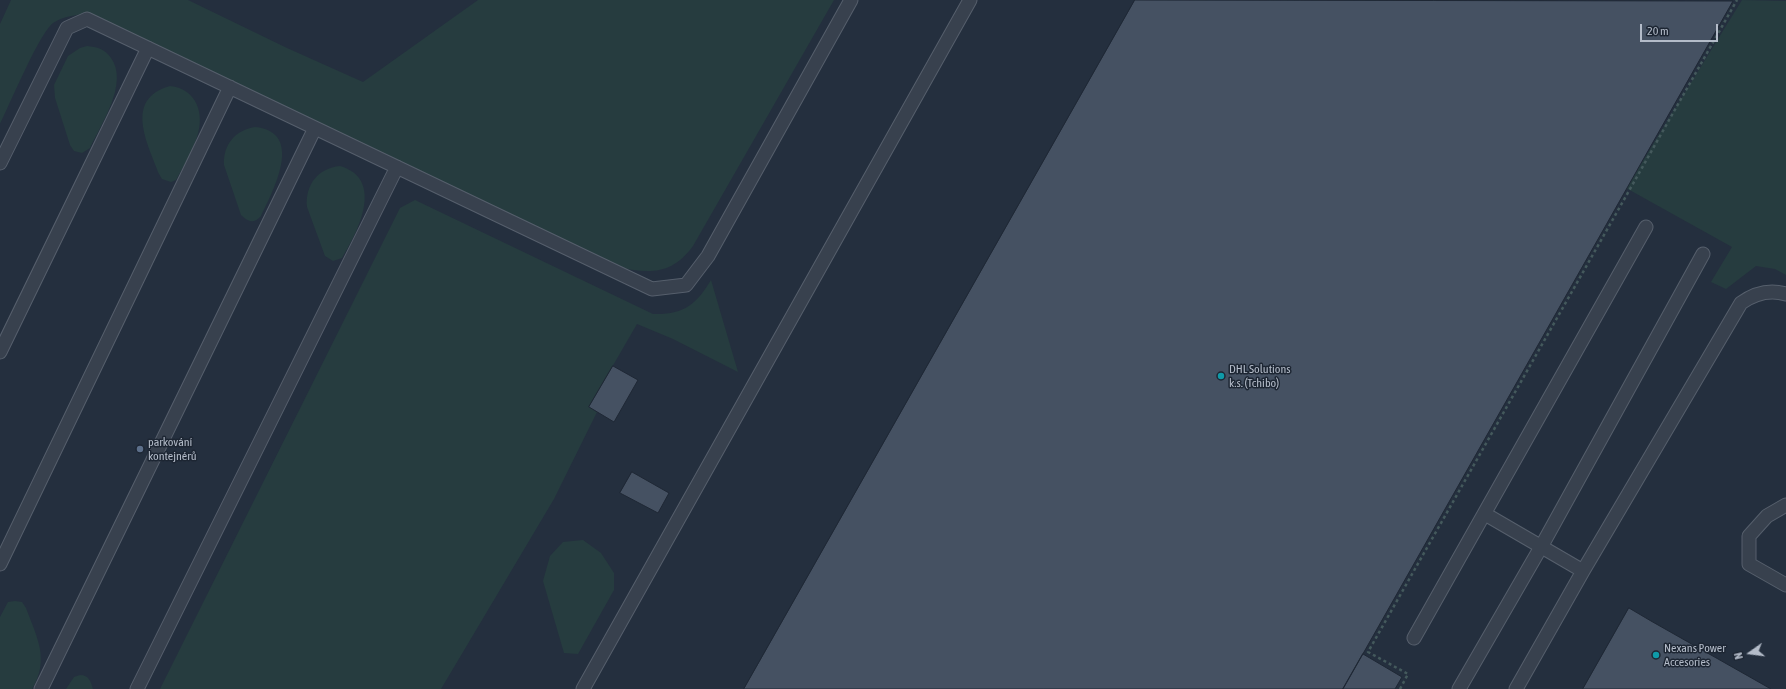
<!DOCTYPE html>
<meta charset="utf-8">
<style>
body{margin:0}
#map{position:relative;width:1786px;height:689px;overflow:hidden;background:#242f3e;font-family:"Asap Condensed",sans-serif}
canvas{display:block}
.north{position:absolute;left:1730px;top:633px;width:40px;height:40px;-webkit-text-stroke:3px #1d2633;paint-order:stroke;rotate:256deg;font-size:11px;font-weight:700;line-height:16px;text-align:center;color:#b4bcc9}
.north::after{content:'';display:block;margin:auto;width:14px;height:18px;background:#b4bcc9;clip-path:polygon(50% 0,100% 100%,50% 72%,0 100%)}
.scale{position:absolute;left:1640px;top:24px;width:78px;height:18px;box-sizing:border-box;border:2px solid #b4bcc9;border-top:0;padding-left:5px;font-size:12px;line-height:14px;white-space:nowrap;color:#b4bcc9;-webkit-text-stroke:3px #1d2633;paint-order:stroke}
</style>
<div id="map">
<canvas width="1786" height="689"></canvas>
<div class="north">N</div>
<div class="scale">20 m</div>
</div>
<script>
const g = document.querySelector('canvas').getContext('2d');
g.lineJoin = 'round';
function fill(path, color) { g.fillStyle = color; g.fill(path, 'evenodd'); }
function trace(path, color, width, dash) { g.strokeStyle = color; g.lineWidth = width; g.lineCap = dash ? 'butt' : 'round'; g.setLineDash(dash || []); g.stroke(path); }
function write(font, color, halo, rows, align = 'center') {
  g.font = font + ' "Asap Condensed",sans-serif'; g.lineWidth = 3; g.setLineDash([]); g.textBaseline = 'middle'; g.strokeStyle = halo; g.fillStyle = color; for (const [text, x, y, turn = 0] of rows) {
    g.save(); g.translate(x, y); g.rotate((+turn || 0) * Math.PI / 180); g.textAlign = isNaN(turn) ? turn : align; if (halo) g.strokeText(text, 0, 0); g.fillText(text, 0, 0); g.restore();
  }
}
const green = new Path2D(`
 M11 0H188L287 48 363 82 478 0H834L693 246C671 276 648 274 614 266L89 13C77 15 63 16 53 23 39 34 10 104 0 124V24Z
 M1742 0 1786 1V275L1775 269 1756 266 1726 289 1711 282 1732 247 1626 188Z
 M87 46C97 47 105 49 111 58 129 83 101 124 90 148L82 153 74 151 70 145 55 98 54 85 68 56 80 48Z
 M170 86C197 89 205 114 197 137 192 152 184 166 176 180L171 182 162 179 159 174C148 144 123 99 170 86Z
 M255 127C305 132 273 191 261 216 254 224 248 222 241 215L224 165C223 145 235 130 255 127Z
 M340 166C385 179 358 232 342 258L333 261 325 256 307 207C305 185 318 168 340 166Z
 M415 200 653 314C683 315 696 305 711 280L738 372 673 339 637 324 589 407 597 412 554 499 441 689H160L400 208Z
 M583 540 601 553 614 573V590L578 654 564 653 543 581 550 556 563 542Z
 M15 601 22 602 26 608C37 638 50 659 32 689H0V617L8 602Z
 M80 675C89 675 91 682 93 689H66L74 677Z`);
const building = new Path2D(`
 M1135 0 1733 1 1343 689H744Z
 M613 366 638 380 614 422 589 407Z
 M632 472 669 493 658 513 620 493Z
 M1629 608 1651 621 1771 689H1583Z
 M1363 654 1402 677 1395 689H1343Z`);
const path = new Path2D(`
 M1400 689 1408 674 1368 652 1737 0`);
const lane = new Path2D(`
 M0 163 67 28 87 19 652 289 686 285 708 256 851 0
 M0 352 148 48
 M1786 505 1767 516 1749 536V564L1786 585
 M1485 514 1583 571
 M0 564 230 87
 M1414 638 1646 227
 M41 689 315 128
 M137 689 397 167
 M583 689 970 0
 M1459 689 1541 547 1703 254
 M1516 689 1583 571 1741 303C1755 293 1769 289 1786 294`);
const markers = [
 [1221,376,4,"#0f9aa8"],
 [140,449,4,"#5c6f8a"],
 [1656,655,4,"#0f9aa8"]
];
const poiNames = [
 ["DHL Solutions",1229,369],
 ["k.s. (Tchibo)",1229,383],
 ["parkování",148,442],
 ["kontejnérů",148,456],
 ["Nexans Power",1664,648],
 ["Accesories",1664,662]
];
fill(green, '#263c3f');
fill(building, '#455162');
trace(building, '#1f2835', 1);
trace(lane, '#565f6c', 15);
trace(path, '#44595c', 2.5, [3, 3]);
trace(lane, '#38414e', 13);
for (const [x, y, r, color] of markers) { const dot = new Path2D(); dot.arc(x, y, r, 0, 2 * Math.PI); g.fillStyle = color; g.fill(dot); trace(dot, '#1d2633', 1.5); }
write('12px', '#b4bcc9', '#1d2633', poiNames, 'left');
</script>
